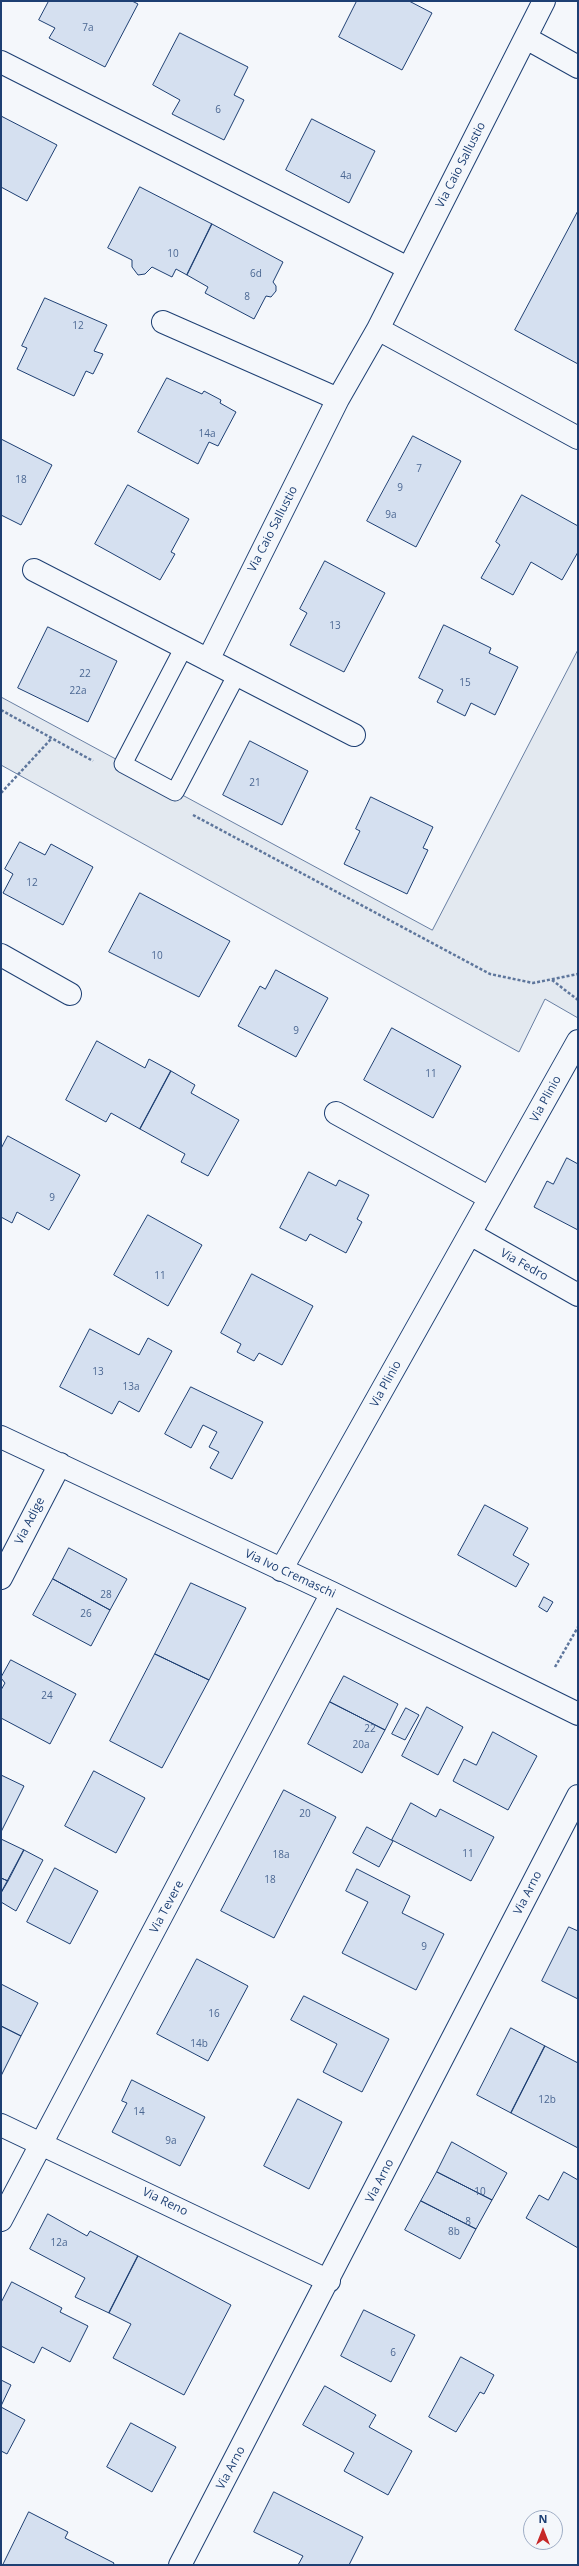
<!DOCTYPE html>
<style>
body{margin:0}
#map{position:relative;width:579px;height:2566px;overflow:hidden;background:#f4f7fb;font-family:"Open Sans",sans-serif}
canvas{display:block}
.frame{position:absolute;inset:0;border:2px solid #1d3f73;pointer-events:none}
.north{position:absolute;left:523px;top:2510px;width:40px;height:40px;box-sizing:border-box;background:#f4f7fb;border:1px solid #9eadc5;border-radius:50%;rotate:0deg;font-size:11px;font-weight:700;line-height:16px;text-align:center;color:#1d3f73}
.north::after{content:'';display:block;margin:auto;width:14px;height:18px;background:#c62828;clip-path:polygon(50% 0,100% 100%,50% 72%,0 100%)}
</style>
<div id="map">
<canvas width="579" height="2566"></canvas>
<div class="frame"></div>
<div class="north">N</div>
</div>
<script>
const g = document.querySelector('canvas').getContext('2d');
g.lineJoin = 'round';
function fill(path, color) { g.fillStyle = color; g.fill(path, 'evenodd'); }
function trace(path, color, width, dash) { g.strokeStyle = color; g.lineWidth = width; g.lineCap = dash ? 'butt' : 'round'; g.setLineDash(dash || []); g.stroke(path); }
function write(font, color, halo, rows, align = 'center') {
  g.font = font + ' "Open Sans",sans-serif'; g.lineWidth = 3; g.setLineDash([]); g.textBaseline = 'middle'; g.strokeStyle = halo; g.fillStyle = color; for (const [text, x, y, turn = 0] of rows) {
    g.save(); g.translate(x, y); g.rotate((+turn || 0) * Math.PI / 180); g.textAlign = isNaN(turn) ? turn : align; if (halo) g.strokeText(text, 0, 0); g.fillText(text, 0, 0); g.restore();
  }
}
const green = new Path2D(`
 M578 650V1018L545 999 519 1052 1 765V697L432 930Z`);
const building = new Path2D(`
 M49 1H132L138 4 105 67 49 38 55 28 39 20Z
 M357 1H409L432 13 402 70 339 37Z
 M180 33 248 67 234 95 244 100 224 140 172 114 180 100 153 85Z
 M1 116 57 145 27 201 1 187Z
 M312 119 375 151 349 203 286 170Z
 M140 187 212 224 187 275 176 269 172 277 152 267 145 274 138 275 132 267V260L108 248Z
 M578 211V364L515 330Z
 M212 224 283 262 273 282 276 286V291L271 297 266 296 254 319 205 293 208 287 187 275Z
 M45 298 107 325 94 351 103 354 93 374 86 371 74 396 17 369 27 348 22 346Z
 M167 378 202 394 204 391 221 400 220 403 236 412 218 446 209 442 198 464 138 432Z
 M413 436 461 461 416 547 367 521Z
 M1 439 52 465 21 525 1 515Z
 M128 485 189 519 171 552 175 554 160 580 95 544Z
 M522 495 578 526V552L562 580 531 562 513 595 481 578 500 545 496 542Z
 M325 561 385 593 344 672 290 645 307 613 300 609Z
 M444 625 491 648 489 653 518 667 495 715 471 703 465 716 437 702 443 690 419 678Z
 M48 627 117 661 88 722 18 688Z
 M250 741 308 771 282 825 223 795Z
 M371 797 433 827 423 848 428 850 407 894 344 864 360 831 356 829Z
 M20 842 45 855 51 844 93 867 63 925 3 893 13 874 5 869Z
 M140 893 230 941 199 997 109 952Z
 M276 970 328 998 296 1057 238 1026 260 986 265 989Z
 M392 1028 461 1066 433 1118 364 1080Z
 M97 1041 145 1068 149 1059 171 1071 140 1129 111 1113 106 1122 66 1100Z
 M171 1071 195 1085 191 1093 239 1120 208 1176 181 1162 185 1154 140 1129Z
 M8 1136 80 1175 49 1230 17 1212 12 1223 1 1217V1149Z
 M567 1158 578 1164V1230L534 1207 547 1181 553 1184Z
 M309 1172 336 1186 339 1180 369 1195 357 1219 362 1222 346 1253 310 1234 306 1241 280 1228Z
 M148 1215 202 1245 168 1306 114 1275Z
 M252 1274 313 1306 282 1365 259 1353 254 1361 237 1352 241 1344 221 1333Z
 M90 1329 139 1355 148 1338 172 1351 139 1412 119 1401 112 1414 60 1387Z
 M191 1387 263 1422 232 1479 210 1468 219 1452 209 1447 217 1432 203 1425 191 1448 165 1434Z
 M485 1505 528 1528 513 1555 529 1564 516 1587 458 1555Z
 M69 1548 127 1579 110 1610 53 1579Z
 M53 1579 110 1610 91 1646 33 1615Z
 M191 1583 246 1608 209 1680 155 1654Z
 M544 1597 553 1602 547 1612 539 1607Z
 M155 1654 209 1680 162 1768 110 1741Z
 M11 1660 76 1694 50 1744 1 1718V1690L5 1683 1 1678Z
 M344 1676 398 1704 385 1730 330 1702Z
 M330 1702 385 1730 362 1773 308 1744Z
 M427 1707 463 1727 438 1775 402 1756Z
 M406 1708 419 1715 405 1740 392 1734Z
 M493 1732 537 1756 508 1810 453 1781 464 1759 476 1765Z
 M94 1771 145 1798 116 1853 65 1826Z
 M1 1775 24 1786 1 1832Z
 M284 1790 336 1817 274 1938 221 1911Z
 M411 1803 436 1817 440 1809 494 1837 471 1881 392 1840Z
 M367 1827 393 1841 379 1867 353 1853Z
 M1 1839 24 1850 8 1881 1 1878Z
 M24 1850 43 1860 16 1911 1 1902V1893Z
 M55 1868 98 1891 70 1944 27 1922Z
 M357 1869 410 1896 402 1913 444 1934 416 1990 342 1953 368 1902 346 1891Z
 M1 1878 8 1881 1 1893Z
 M569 1927 578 1931V1999L542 1981Z
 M197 1959 248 1986 208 2061 157 2034Z
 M1 1984 38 2003 21 2036 1 2026Z
 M304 1996 389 2039 362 2092 323 2072 337 2044 291 2020Z
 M1 2026 21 2036 1 2076Z
 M511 2028 545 2046 511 2113 477 2095Z
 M545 2046 578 2063V2148L511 2113Z
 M132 2080 205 2117 180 2166 112 2132 127 2103 122 2101Z
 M298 2099 342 2122 309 2189 264 2166Z
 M452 2142 507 2173 492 2200 437 2172Z
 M437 2172 492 2200 476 2229 421 2201Z
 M564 2172 578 2180V2248L526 2218 539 2195 548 2200Z
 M421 2201 476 2229 460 2259 405 2230Z
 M48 2214 87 2236 90 2231 138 2256 109 2313 75 2297 85 2278 30 2249Z
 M138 2256 231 2305 184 2395 113 2358 131 2324 109 2313Z
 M12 2282 62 2308 60 2312 88 2326 70 2362 42 2347 34 2363 1 2346V2303Z
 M364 2310 415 2335 391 2382 341 2356Z
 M461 2357 494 2375 484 2394 480 2392 456 2432 429 2417Z
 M1 2380 11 2385 1 2406Z
 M325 2386 376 2415 369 2427 412 2451 388 2495 344 2471 354 2453 303 2425Z
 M1 2407 25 2420 7 2454 1 2451Z
 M131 2423 176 2447 152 2492 107 2467Z
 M274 2492 363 2537 349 2565H298L303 2556 254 2532Z
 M29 2512 68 2532 65 2538 114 2563 113 2565H3Z`);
const path = new Path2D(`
 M1 710 93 761
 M1 793 52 738
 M193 815 490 974 533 983 578 974
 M552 980 578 1000
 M555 1667 578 1627`);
const service = new Path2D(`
 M184 647 123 764 175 792 237 674`);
const pedestrian = new Path2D(`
 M1 62 408 268`);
const minor = new Path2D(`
 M526 38 578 67
 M163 322 338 399
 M378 329 578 438
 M34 570 354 735
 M208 660 338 399 378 329 544 1
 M1 955 70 994
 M336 1113 490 1198
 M470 1234 578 1295
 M1 1437 332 1593 578 1714
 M281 1570 578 1041
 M1 1578 60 1464
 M1 2125 329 2281
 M1 2220 332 1593
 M180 2565 578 1796`);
const numberNames = [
 ["7a",88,28],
 ["6",218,110],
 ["4a",346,176],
 ["10",173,254],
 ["6d",256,274],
 ["8",247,297],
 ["12",78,326],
 ["14a",207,434],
 ["7",419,469],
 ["18",21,480],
 ["9",400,488],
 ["9a",391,515],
 ["13",335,626],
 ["22",85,674],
 ["15",465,683],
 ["22a",78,691],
 ["21",255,783],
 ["12",32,883],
 ["10",157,956],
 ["9",296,1031],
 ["11",431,1074],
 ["9",52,1198],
 ["11",160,1276],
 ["13",98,1372],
 ["13a",131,1387],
 ["28",106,1595],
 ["26",86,1614],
 ["24",47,1696],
 ["22",370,1729],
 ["20a",361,1745],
 ["20",305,1814],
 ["11",468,1854],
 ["18a",281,1855],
 ["18",270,1880],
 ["9",424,1947],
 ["16",214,2014],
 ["14b",199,2044],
 ["12b",547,2100],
 ["14",139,2112],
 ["9a",171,2141],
 ["10",480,2192],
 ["8",468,2222],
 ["8b",454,2232],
 ["12a",59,2243],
 ["6",393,2353]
];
const streetNames = [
 ["Via Caio Sallustio",461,165,-63],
 ["Via Caio Sallustio",273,529,-63],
 ["Via Plinio",546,1099,-61],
 ["Via Fedro",524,1265,29],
 ["Via Plinio",386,1384,-61],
 ["Via Adige",30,1521,-63],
 ["Via Ivo Cremaschi",290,1574,25],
 ["Via Arno",528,1893,-63],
 ["Via Tevere",167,1907,-62],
 ["Via Arno",380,2181,-63],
 ["Via Reno",165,2202,26],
 ["Via Arno",231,2468,-62]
];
fill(green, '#e3e9f0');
trace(green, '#687fa3', 1);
fill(building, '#d5e0f0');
trace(building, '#1d3f73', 1);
trace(service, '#1d3f73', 19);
trace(pedestrian, '#1d3f73', 24);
trace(minor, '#1d3f73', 24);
trace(path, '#5e769c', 2.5, [3, 2]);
trace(service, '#f4f7fb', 17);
trace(pedestrian, '#f4f7fb', 22);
trace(minor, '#f4f7fb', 22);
write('10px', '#4b6792', null, numberNames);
write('12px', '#1d3f73', '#f4f7fb', streetNames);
</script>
